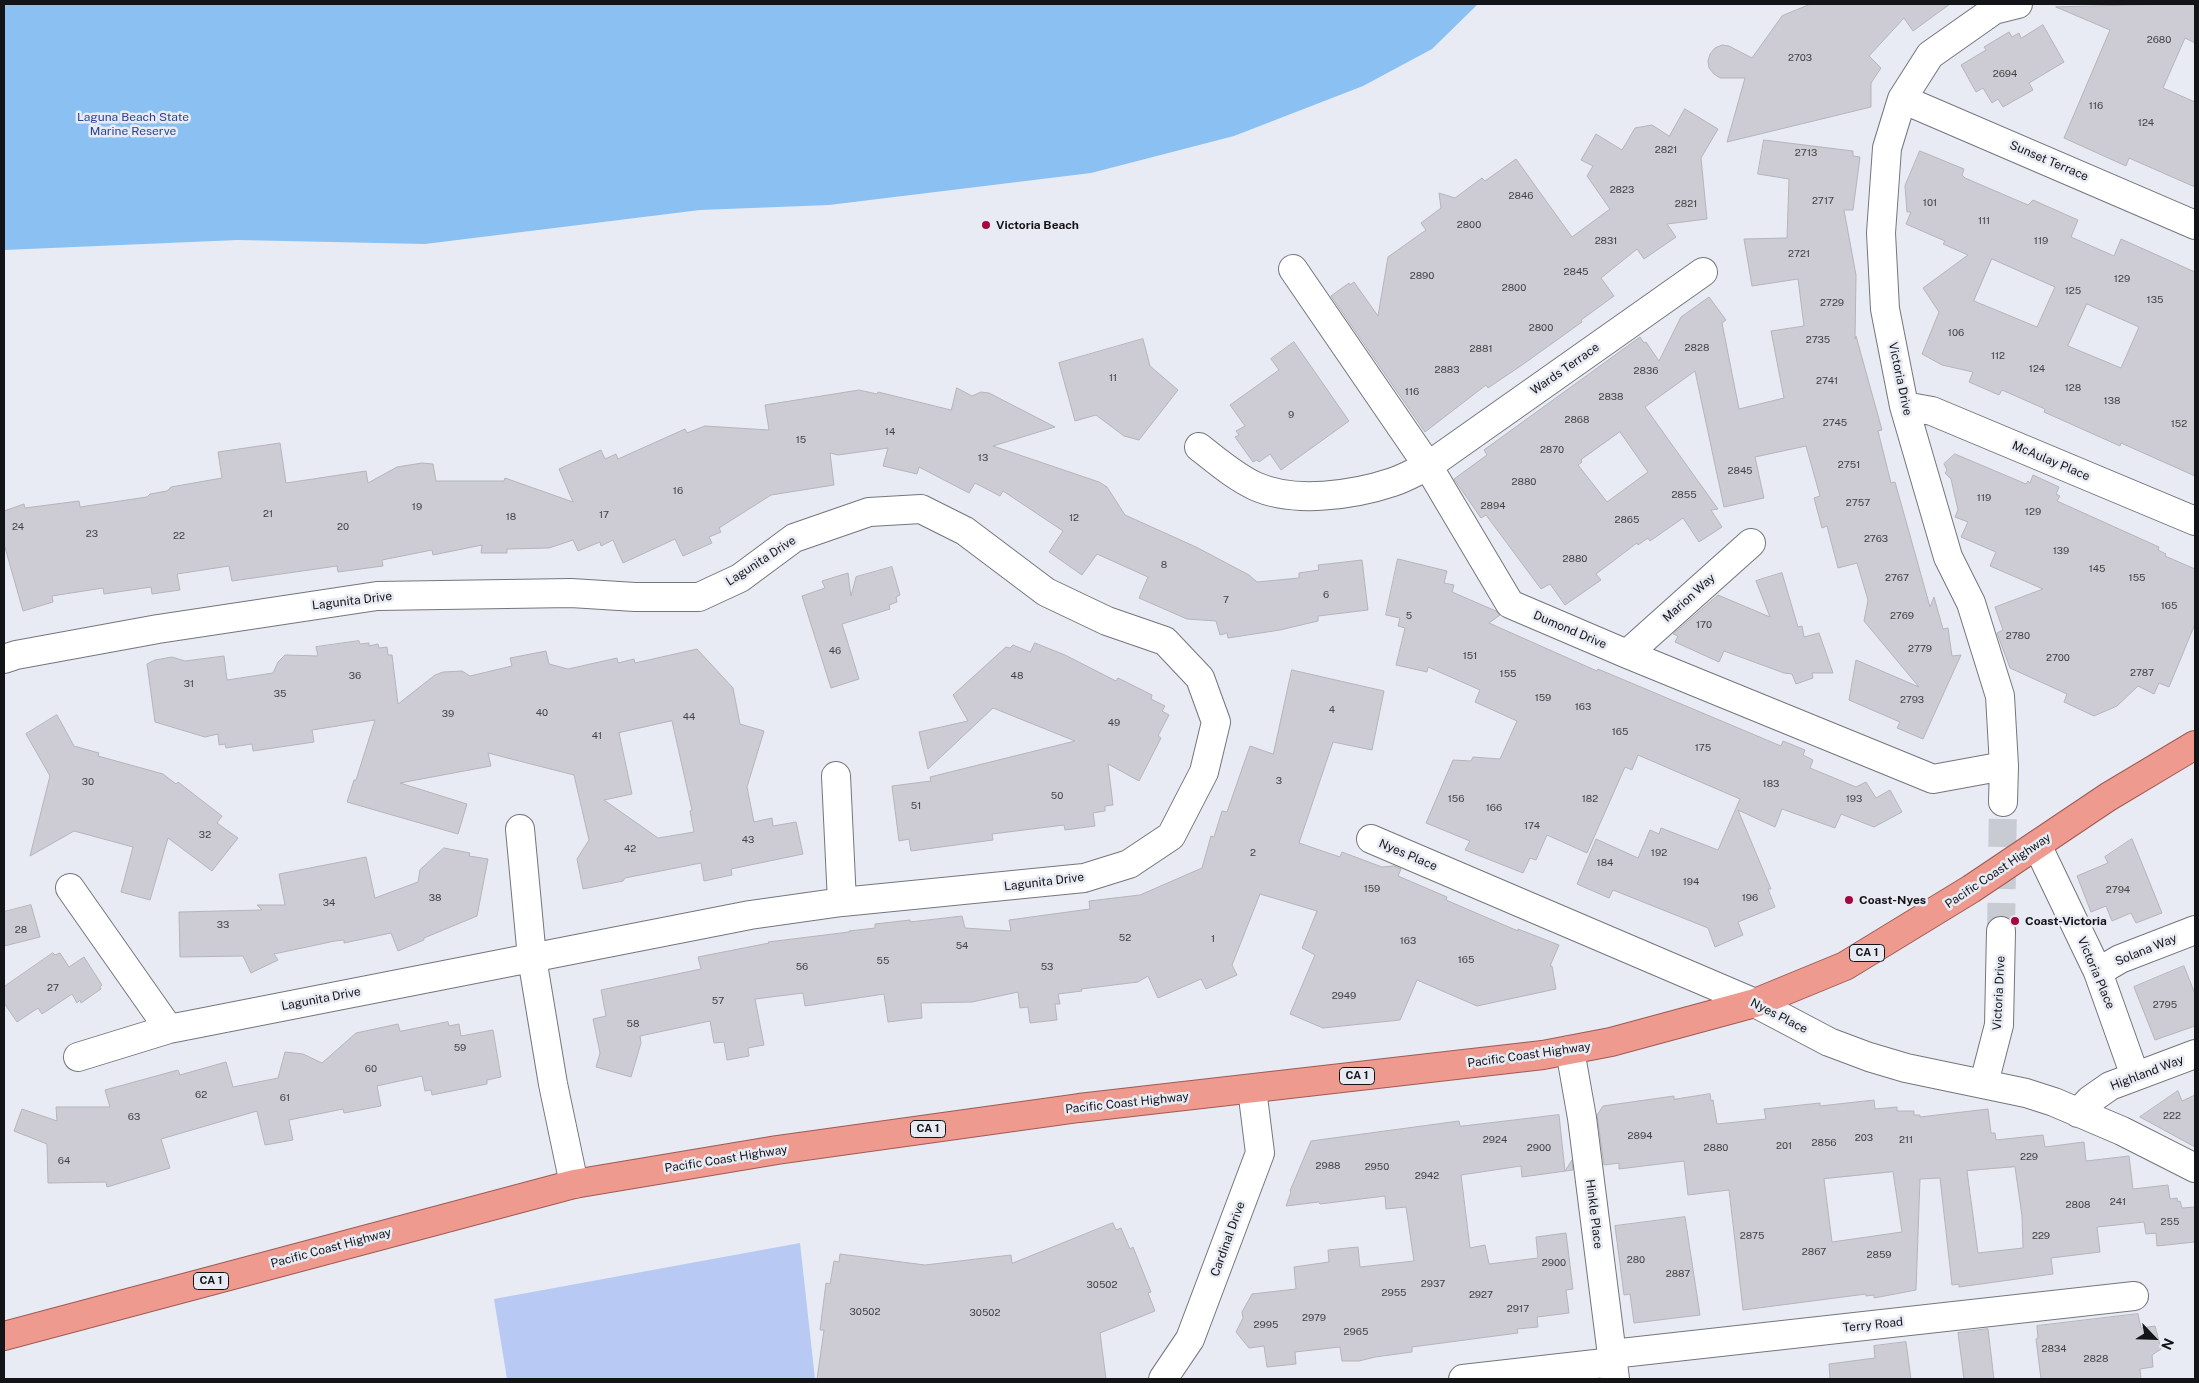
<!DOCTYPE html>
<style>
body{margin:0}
#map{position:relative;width:2199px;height:1383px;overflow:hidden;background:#e8ebf3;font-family:"Public Sans",sans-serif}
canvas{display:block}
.frame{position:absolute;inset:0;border:5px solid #131417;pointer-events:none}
.north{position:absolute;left:2129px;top:1313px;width:50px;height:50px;-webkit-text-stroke:4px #e8ebf3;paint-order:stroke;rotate:114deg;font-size:14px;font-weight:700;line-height:20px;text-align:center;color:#131417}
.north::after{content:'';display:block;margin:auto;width:18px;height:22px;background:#131417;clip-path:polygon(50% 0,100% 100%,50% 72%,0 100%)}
</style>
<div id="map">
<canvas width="2199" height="1383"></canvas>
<div class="frame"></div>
<div class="north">N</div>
</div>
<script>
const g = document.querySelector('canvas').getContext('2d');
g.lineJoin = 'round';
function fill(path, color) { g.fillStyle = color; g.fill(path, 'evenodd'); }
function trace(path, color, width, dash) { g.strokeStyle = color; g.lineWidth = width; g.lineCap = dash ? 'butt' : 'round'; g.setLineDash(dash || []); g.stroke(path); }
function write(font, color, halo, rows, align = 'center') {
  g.font = font + ' "Public Sans",sans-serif'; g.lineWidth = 5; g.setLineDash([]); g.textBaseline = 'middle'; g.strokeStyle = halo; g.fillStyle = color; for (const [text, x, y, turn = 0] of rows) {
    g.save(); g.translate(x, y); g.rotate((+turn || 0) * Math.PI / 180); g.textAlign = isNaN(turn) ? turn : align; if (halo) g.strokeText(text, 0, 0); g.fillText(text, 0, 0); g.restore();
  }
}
const green = new Path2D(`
 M800 1243 815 1379H507L494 1299Z`);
const water = new Path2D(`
 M4 4H1478L1432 49 1363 86 1234 136 1091 173 829 205 700 210 425 244 238 240 4 250Z`);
const building = new Path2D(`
 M1811 4H1950L1913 31 1904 18 1869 56 1881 68 1871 83V107L1727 142 1745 78H1720L1714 74 1709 68 1708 61 1710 54 1715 48 1722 45 1729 46 1752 58 1782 16Z
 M2195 4V43L2185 38 2163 88 2195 102V187L2129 158 2126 166 2064 138 2110 30 2056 7Z
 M2043 25 2064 62 2029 83 2033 90 2003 107 1998 99 1992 103 1983 88 1976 92 1961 65 1986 50 1984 47 2009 32 2012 37 2019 33 2021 38Z
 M1685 109 1718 129 1701 158 1707 219 1667 224 1676 237 1644 259 1637 249 1601 278 1614 296 1581 320 1582 322 1522 365 1488 388 1486 385 1425 432 1331 296 1349 283 1350 285 1354 282 1378 316 1388 257 1426 230 1421 223 1441 208 1439 193 1455 198 1482 178 1485 181 1516 159 1572 237 1610 209 1587 176 1593 166 1581 160 1596 134 1622 150 1635 128 1652 125 1669 136Z
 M1764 140 1853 151V156L1860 157 1853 210H1844L1856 275 1855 339 1856 336 1882 430 1878 431 1891 483 1895 482 1930 607 1934 597 1943 629 1948 628 1952 656 1961 655 1923 739 1897 728 1900 722 1849 700 1856 660 1919 687 1864 621 1868 600 1857 563 1838 568 1827 526 1822 528 1814 498 1820 496 1806 446 1755 457 1764 498 1724 507 1695 371 1645 407 1718 509 1711 510 1722 527 1699 542 1683 518 1650 541 1648 538 1638 545 1637 543 1596 574 1601 580 1565 605 1550 584 1541 589 1486 515 1481 518 1454 479 1487 455 1484 450 1640 337 1644 343 1646 342 1659 361 1681 317 1709 297 1726 320 1722 323 1739 409 1784 398 1771 331 1804 326 1798 279 1752 286 1744 239 1787 238 1789 179 1758 174ZM1620 432 1648 472 1607 502 1578 465 1582 462 1581 460Z
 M1920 151 1964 169 1962 175 1965 178 2028 205 2033 200 2078 220 2071 237 2114 256 2121 239 2195 272V476L2121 443 2120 446 2044 412 2045 409 2002 390 1999 395 1969 382 1973 372 1942 365 1922 354 1939 312 1923 288 1968 255 1943 244 1945 241 1906 224 1911 212H1907L1905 186ZM1992 259 2055 287 2037 327 1974 301ZM2087 304 2139 327 2121 368 2068 346Z
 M1143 339 1150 366 1178 390 1139 440 1124 436 1096 415 1075 421 1059 363Z
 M1294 342 1349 421 1281 470 1270 454 1259 462 1257 460 1253 462 1235 437 1239 435 1236 431 1245 426 1230 405 1279 370 1271 359Z
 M957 388 972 396 981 392 989 393 1055 427 993 446 1099 482 1107 487 1125 515 1196 547 1249 575 1257 582 1299 578V573L1319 570 1318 565 1362 560 1368 610 1318 616V621L1280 630 1228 638 1227 633 1220 635 1216 621 1187 619 1139 598 1148 577 1097 554 1082 575 1049 552 1063 531 1003 491 1000 496 975 483 969 493 919 467 917 474 883 466 888 448 838 455 830 453 834 485 771 495 719 528 721 532 709 537 712 543 683 556 675 539 623 563 613 540 601 546 600 542 578 551 573 540 549 548 507 549V553H481L482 545 433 555 432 550 382 560 383 566 338 572 337 566 232 581 229 566 177 574 180 590 152 594 151 587 104 594 103 588 52 596 53 602 23 611 4 544V511L24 504 25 508 79 501 80 507 147 497 150 494 167 491 171 487 222 478 218 452 280 443 286 483 366 471 368 483 397 467 422 463 433 464 436 481H504L505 478 573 502 559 469 601 450 605 459 616 454 618 459 685 429 687 433 705 426 769 430 765 405 859 390 877 394 878 392 951 410Z
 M1955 454 2026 484 2028 481 2030 483 2033 475 2059 487 2056 494 2060 496 2057 501 2159 547 2158 550 2166 554 2165 556 2195 569V624L2169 687 2159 683 2154 694 2138 686 2117 706 2094 716 2064 702 2067 694 2010 668 1997 633 2003 630 1995 607 2043 589 1990 566 1996 552 1961 537 1968 522 1955 517 1958 510 1951 479 1945 473 1947 470 1944 464Z
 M1398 559 1447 571 1444 583 1454 585 1452 592 1496 611 1500 615 1489 623 1597 671 1598 669 1781 746 1783 741 1805 750 1803 755 1813 760 1810 768 1856 787 1866 782 1876 798 1890 790 1902 812 1874 827 1841 814 1835 828 1782 809 1775 827 1738 810 1771 889H1768L1775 907 1738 922 1743 935 1715 947 1708 928 1613 890 1609 898 1577 884 1596 839 1638 858 1650 830 1659 834 1661 828 1718 850 1740 799 1638 755 1632 770 1625 767 1587 853 1547 835 1536 860 1530 858 1523 873 1465 850 1470 841 1426 823 1453 760 1471 761 1473 757 1500 759 1517 721 1475 702 1480 690 1428 667 1427 672 1396 665 1405 628 1398 626 1400 618 1386 615Z
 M892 567 900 595 896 597 897 602 889 605 890 609 842 624 859 679 831 688 802 596 825 588 822 581 848 573 851 596 856 577Z
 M1782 573 1798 627 1802 626 1804 637 1819 633 1833 673H1812L1813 678 1796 684 1792 674 1784 673 1724 651 1719 662 1675 642 1678 636 1673 634 1718 595 1770 617 1756 581Z
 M359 641 360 644 369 643V646L378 644 379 648 387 647 388 655H392L398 704 435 675 443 672 462 671 470 676 512 666 510 658 546 651 549 664 568 669 617 658 618 663 634 659 635 663 697 649 733 688 740 724 764 731 747 787 754 822 772 818 773 826 796 822 803 854 731 869 732 875 704 881 701 863 625 878 623 881 583 889 577 859 589 840 574 775 488 753 491 766 400 783 467 804 458 834 347 802 354 780H356L375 720 312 730 314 742 253 751 252 744 226 748 225 744 219 745 218 734 205 737 155 722 147 664 155 660 172 657 185 661 224 656 227 680 273 673 278 662 285 655 318 656 316 647ZM672 721 692 810 690 811 694 832 658 838 604 800 632 794 619 733Z
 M1035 643 1065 655 1116 681 1118 678 1152 695 1151 699 1165 706 1162 711 1169 715 1158 736 1161 738 1139 781 1108 764 1113 805 1105 806V811L1093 813 1095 826 1065 830 1064 825 992 834 993 840 911 851 909 839 899 841 892 786 931 781 930 777 1075 741 993 708 928 769 919 732 968 721 953 695 1006 647 1010 648 1013 645 1030 652Z
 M1292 670 1384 691 1372 750 1333 742 1299 843 1340 857 1342 852 1382 867 1394 866 1401 869 1398 876 1447 897 1446 900 1518 931V929L1559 945 1550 966H1552L1556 989 1477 1006 1417 980 1400 1020 1323 1028 1290 1014 1315 955 1302 948 1317 911 1260 894 1232 965 1237 975 1206 989 1201 979 1158 998 1148 976 1138 982 1081 989 1082 991 1058 994 1060 1004H1055L1057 1020 1030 1023 1028 1007 1020 1008 1018 992 972 1002 921 1003 922 1018 888 1022 884 994 805 1006 803 993 755 999 764 1045 748 1048 749 1056 727 1060 724 1042 714 1043 710 1021 640 1036 641 1043 631 1077 596 1067 600 1053 593 1019 606 1016 601 990 701 969 698 957 769 943 768 942 849 932V931L875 928V924L910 920V922L962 916 965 928 1011 931 1009 920 1090 909 1089 901 1140 895 1202 868 1211 836 1214 837 1222 811 1227 812 1250 746 1273 754Z
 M57 715 74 746 99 753 98 756 163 774 176 784 178 782 222 816 217 823 238 838 212 871 168 838 150 900 121 892 133 847 74 831 30 856 50 776 26 734Z
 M2132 839 2162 913 2136 923 2131 913 2112 921 2106 906 2091 912 2077 876 2108 863 2105 857Z
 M444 848 470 853 469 856 488 859 477 916 424 938V940L398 951 391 933 344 943V940L335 941 274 954 278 960 251 973 243 956 180 957 179 912 262 910 257 905H285L279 874 366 857 375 898 418 882 420 870Z
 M31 905 40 937 4 946V912Z
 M53 953 55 955 60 953 69 967 84 957 102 985 100 987 101 989 81 1003 80 1000 77 1003 72 994 42 1014 38 1008 17 1022 4 1003V987Z
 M2184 966 2195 994V1026L2155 1040 2134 987Z
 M448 1022 449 1026 459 1024 461 1036 493 1030 501 1077 487 1080V1084L432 1095 431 1090 425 1091 422 1076 377 1086 381 1106 344 1113 343 1109 289 1120 293 1140 265 1145 257 1111 161 1139 170 1168 107 1187 106 1182 48 1183 47 1144 14 1131 22 1109 57 1121 56 1107H110L105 1090 178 1070 180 1075 226 1062 233 1087 278 1078 285 1052 303 1054 322 1063 356 1033 398 1024 400 1031Z
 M2178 1091 2182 1101 2195 1095V1147L2140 1117Z
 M1710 1094 1711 1101 1713 1100 1717 1124 1766 1119 1764 1109 1820 1103V1106L1874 1100 1875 1109 1897 1107V1111H1914V1115H1920V1117L1988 1109 1991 1133H1995L1996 1140 2043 1135 2045 1147 2084 1142 2086 1161 2129 1156 2133 1189 2168 1185 2170 1199 2177 1198 2178 1202 2180 1201 2182 1208 2195 1207V1242L2157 1246 2156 1233 2146 1234 2144 1222 2097 1227 2100 1252 2051 1258 2053 1274 1959 1287V1284L1952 1285 1940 1178 1920 1179 1916 1290 1874 1298V1295L1866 1296V1294L1743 1310 1729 1190 1688 1195 1684 1161 1619 1169V1163L1604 1165 1597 1115 1603 1106 1674 1096V1099ZM2015 1167 2022 1216 2023 1248 1978 1253 1967 1171ZM1893 1172 1902 1232 1832 1242 1824 1179Z
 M1559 1115 1565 1171 1572 1160 1573 1170 1522 1177 1521 1166 1461 1175 1470 1248 1485 1245 1489 1264 1538 1258 1536 1237 1566 1233 1573 1289 1566 1290 1569 1313 1537 1317 1538 1327 1517 1329 1518 1333 1412 1347V1352L1375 1357 1359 1361H1342L1340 1347 1295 1352 1296 1364 1267 1367 1264 1346 1249 1348 1236 1332 1243 1318 1242 1312 1252 1294 1296 1289 1294 1267 1329 1262 1328 1250 1358 1247 1360 1267 1414 1261 1406 1207 1386 1209 1385 1196 1320 1204 1319 1202 1286 1206 1291 1192 1290 1191 1311 1141 1459 1121 1460 1126Z
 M1685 1217 1700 1315 1634 1323 1630 1294 1624 1295 1615 1226Z
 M1113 1223 1116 1230 1121 1228 1130 1249 1133 1247 1151 1292 1148 1293 1155 1311 1100 1333 1106 1379H817L824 1330H820L826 1283 830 1284 834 1261 839 1262 840 1254 925 1265 1011 1255 1012 1263Z
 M2138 1314 2141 1328 2155 1326 2161 1349 2152 1355 2153 1367 2140 1369 2141 1379H2041L2036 1339 2038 1338 2037 1326Z
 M1988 1329 1994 1379H1964L1958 1333Z
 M1906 1342 1911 1379H1830L1829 1364 1875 1358 1874 1346Z`);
const minorTunnel = new Path2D(`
 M2001 931 2003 802`);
const minor = new Path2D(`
 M1902 99 2195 225
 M1293 269 1428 466 1510 604 1627 654 1933 779 2004 766
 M1904 406 1932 411 2195 521
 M1199 447C1217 461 1234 476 1255 486 1294 504 1354 495 1393 482 1405 478 1417 471 1428 466L1703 272
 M1627 654 1751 543
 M4 659 16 655 158 629 377 596 571 593 635 597H699L740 578 794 538 869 512 921 509 965 531 1046 592 1107 621 1165 641 1200 678 1216 722 1204 772 1171 836 1129 864 1084 878 842 902 750 915 169 1029 78 1057
 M836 776 842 902
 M2003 802 2004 766 2000 696 1971 603 1948 557 1904 406 1885 309 1881 233 1887 148 1902 99 1930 55 1994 10 2018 4
 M520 829 532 958 553 1084 574 1184
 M1371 839 1755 1003
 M70 888 169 1029
 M1570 1050 1582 1118 1615 1379
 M1984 1083 1999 1025 2001 931
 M1612 1354 2134 1296
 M1163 1379 1190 1339 1260 1153 1252 1089
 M1463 1379 1613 1362`);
const tertiary = new Path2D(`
 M2037 845 2098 972 2135 1076
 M2098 972 2120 959 2195 930
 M1755 1003 1829 1042 1869 1057 1906 1068 2026 1093 2054 1102 2122 1131 2195 1168
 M2078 1113 2090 1100 2110 1086 2195 1054`);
const trunk = new Path2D(`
 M4 1336 574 1184 777 1150 1079 1108 1543 1055 1611 1042 1755 1003 1845 966 1971 889 2108 797 2195 745`);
const markers = [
 [986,225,5,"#a3073d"],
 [1849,900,5,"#a3073d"],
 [2015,921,5,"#a3073d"]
];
const numberNames = [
 ["2680",2159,40],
 ["2703",1800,58],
 ["2694",2005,74],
 ["116",2096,106],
 ["124",2146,123],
 ["2821",1666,150],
 ["2713",1806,153],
 ["2823",1622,190],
 ["2846",1521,196],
 ["2717",1823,201],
 ["101",1930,203],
 ["2821",1686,204],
 ["111",1984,221],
 ["2800",1469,225],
 ["2831",1606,241],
 ["119",2041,241],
 ["2721",1799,254],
 ["2845",1576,272],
 ["2890",1422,276],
 ["129",2122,279],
 ["2800",1514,288],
 ["125",2073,291],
 ["135",2155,300],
 ["2729",1832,303],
 ["2800",1541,328],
 ["106",1956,333],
 ["2735",1818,340],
 ["2828",1697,348],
 ["2881",1481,349],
 ["112",1998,356],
 ["124",2037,369],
 ["2883",1447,370],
 ["2836",1646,371],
 ["11",1113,378],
 ["2741",1827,381],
 ["128",2073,388],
 ["116",1412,392],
 ["2838",1611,397],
 ["138",2112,401],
 ["9",1291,415],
 ["2868",1577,420],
 ["2745",1835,423],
 ["152",2179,424],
 ["14",890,432],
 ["15",801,440],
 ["2870",1552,450],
 ["13",983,458],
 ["2751",1849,465],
 ["2845",1740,471],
 ["2880",1524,482],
 ["16",678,491],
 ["2855",1684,495],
 ["119",1984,498],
 ["2757",1858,503],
 ["2894",1493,506],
 ["19",417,507],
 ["129",2033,512],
 ["21",268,514],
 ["17",604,515],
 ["18",511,517],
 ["12",1074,518],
 ["2865",1627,520],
 ["24",18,527],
 ["20",343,527],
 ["23",92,534],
 ["22",179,536],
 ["2763",1876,539],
 ["139",2061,551],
 ["2880",1575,559],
 ["8",1164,565],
 ["145",2097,569],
 ["2767",1897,578],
 ["155",2137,578],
 ["6",1326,595],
 ["7",1226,600],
 ["165",2169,606],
 ["5",1409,616],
 ["2769",1902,616],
 ["170",1704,625],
 ["2780",2018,636],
 ["2779",1920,649],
 ["46",835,651],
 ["151",1470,656],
 ["2700",2058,658],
 ["2787",2142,673],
 ["155",1508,674],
 ["36",355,676],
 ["48",1017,676],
 ["31",189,684],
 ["35",280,694],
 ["159",1543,698],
 ["2793",1912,700],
 ["163",1583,707],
 ["4",1332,710],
 ["40",542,713],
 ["39",448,714],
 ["44",689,717],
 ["49",1114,723],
 ["165",1620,732],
 ["41",597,736],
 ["175",1703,748],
 ["3",1279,781],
 ["30",88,782],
 ["183",1771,784],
 ["50",1057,796],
 ["156",1456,799],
 ["182",1590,799],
 ["193",1854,799],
 ["51",916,806],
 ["166",1494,808],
 ["174",1532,826],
 ["32",205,835],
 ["43",748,840],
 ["42",630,849],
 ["2",1253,853],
 ["192",1659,853],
 ["184",1605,863],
 ["194",1691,882],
 ["159",1372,889],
 ["2794",2118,890],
 ["38",435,898],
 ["196",1750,898],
 ["34",329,903],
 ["33",223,925],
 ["28",21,930],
 ["52",1125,938],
 ["1",1213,939],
 ["163",1408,941],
 ["54",962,946],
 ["165",1466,960],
 ["55",883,961],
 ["56",802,967],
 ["53",1047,967],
 ["27",53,988],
 ["2949",1344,996],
 ["57",718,1001],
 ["2795",2165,1005],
 ["58",633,1024],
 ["59",460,1048],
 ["60",371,1069],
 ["62",201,1095],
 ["61",285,1098],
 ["222",2172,1116],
 ["63",134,1117],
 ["2894",1640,1136],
 ["203",1864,1138],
 ["2924",1495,1140],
 ["211",1906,1140],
 ["2856",1824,1143],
 ["201",1784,1146],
 ["2900",1539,1148],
 ["2880",1716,1148],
 ["229",2029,1157],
 ["64",64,1161],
 ["2988",1328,1166],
 ["2950",1377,1167],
 ["2942",1427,1176],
 ["241",2118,1202],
 ["2808",2078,1205],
 ["255",2170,1222],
 ["2875",1752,1236],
 ["229",2041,1236],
 ["2867",1814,1252],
 ["2859",1879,1255],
 ["280",1636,1260],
 ["2900",1554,1263],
 ["2887",1678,1274],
 ["2937",1433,1284],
 ["30502",1102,1285],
 ["2955",1394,1293],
 ["2927",1481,1295],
 ["2917",1518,1309],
 ["30502",865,1312],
 ["30502",985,1313],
 ["2979",1314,1318],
 ["2995",1266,1325],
 ["2965",1356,1332],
 ["2834",2054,1349],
 ["2828",2096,1359]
];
const shields = [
 [1867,953,35],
 [1357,1076,35],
 [928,1129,35],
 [211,1281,35]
];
const shieldNames = [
 ["CA 1",1867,953],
 ["CA 1",1357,1076],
 ["CA 1",928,1129],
 ["CA 1",211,1281]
];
const parkNames = [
 ["Laguna Beach State",133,117],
 ["Marine Reserve",133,131]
];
const streetNames = [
 ["Sunset Terrace",2049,161,23],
 ["Wards Terrace",1565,369,-35],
 ["Victoria Drive",1900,379,78],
 ["McAulay Place",2051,461,23],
 ["Lagunita Drive",761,561,-33],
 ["Marion Way",1689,598,-42],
 ["Lagunita Drive",352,601,-7],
 ["Dumond Drive",1570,630,23],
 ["Nyes Place",1408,855,23],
 ["Pacific Coast Highway",1998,871,-34],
 ["Lagunita Drive",1044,882,-7],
 ["Solana Way",2146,950,-22],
 ["Victoria Place",2096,973,67],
 ["Victoria Drive",1999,993,-87],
 ["Lagunita Drive",321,999,-11],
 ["Nyes Place",1779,1016,27],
 ["Pacific Coast Highway",1529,1055,-8],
 ["Highland Way",2147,1073,-21],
 ["Pacific Coast Highway",1127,1103,-6],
 ["Pacific Coast Highway",726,1159,-9],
 ["Hinkle Place",1594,1214,83],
 ["Cardinal Drive",1228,1239,-70],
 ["Pacific Coast Highway",331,1248,-15],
 ["Terry Road",1873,1325,-6]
];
const poiNames = [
 ["Victoria Beach",996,225],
 ["Coast-Nyes",1859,900],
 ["Coast-Victoria",2025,921]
];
fill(green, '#b8c9f3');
fill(water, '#8ac0f2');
fill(building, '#cdccd4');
trace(building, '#b5b4bb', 1);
trace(minorTunnel, '#c8cbd2', 28, [28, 14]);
trace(minor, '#73767c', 30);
trace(tertiary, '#73767c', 30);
trace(trunk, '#9f5a53', 30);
trace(minor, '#fff', 28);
trace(tertiary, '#fff', 28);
trace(trunk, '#ef9a8f', 28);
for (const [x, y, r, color] of markers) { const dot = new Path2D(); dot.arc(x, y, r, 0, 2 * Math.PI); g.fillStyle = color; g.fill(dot); trace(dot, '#e8ebf3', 2); }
write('10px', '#424246', null, numberNames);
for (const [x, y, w] of shields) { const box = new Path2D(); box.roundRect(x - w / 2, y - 8.5, w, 17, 4); g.fillStyle = '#e8ebf3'; g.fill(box); trace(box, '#131417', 1); }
write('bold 11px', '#131417', null, shieldNames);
write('12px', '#2a4197', '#e8ebf3', parkNames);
write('12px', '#131417', '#e8ebf3', streetNames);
write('bold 12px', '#131417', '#e8ebf3', poiNames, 'left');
</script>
